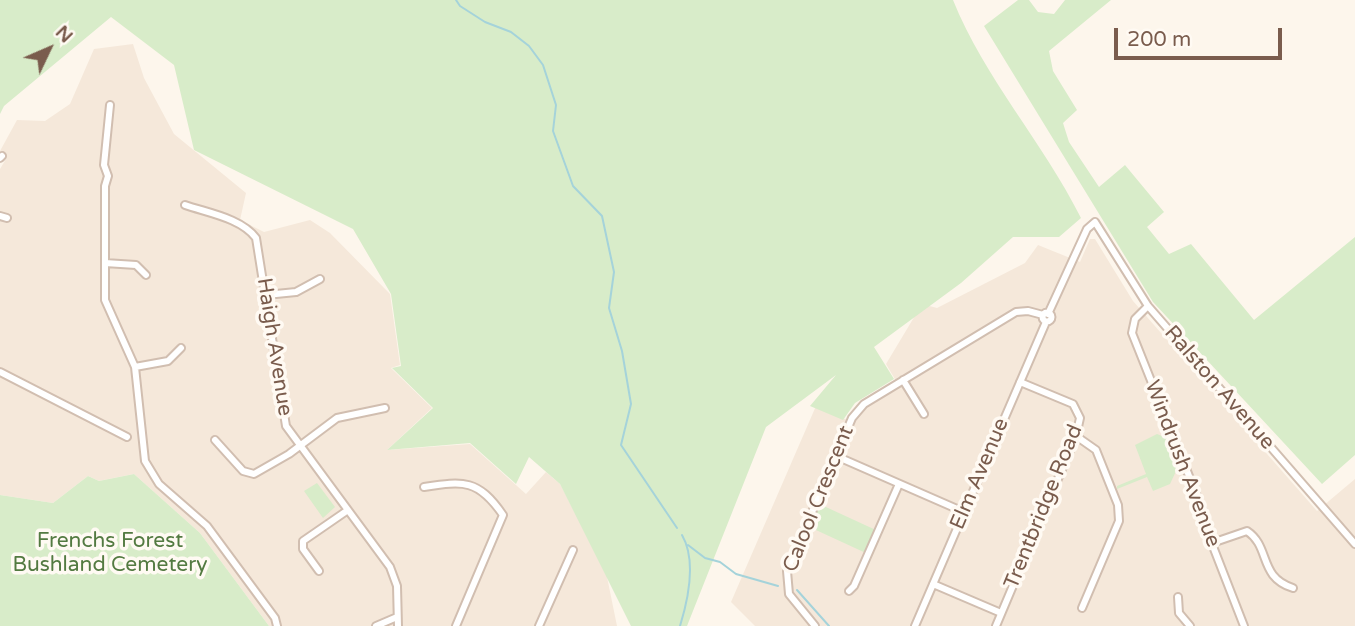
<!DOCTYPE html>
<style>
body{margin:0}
#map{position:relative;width:1355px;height:626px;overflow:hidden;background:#fdf6ec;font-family:"Varela Round",sans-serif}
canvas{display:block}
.north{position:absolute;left:14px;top:14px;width:70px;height:70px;-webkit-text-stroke:5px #fffaf3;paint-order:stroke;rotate:46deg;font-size:19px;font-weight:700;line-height:28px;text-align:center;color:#7a5c4d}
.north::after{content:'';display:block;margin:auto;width:24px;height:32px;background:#7a5c4d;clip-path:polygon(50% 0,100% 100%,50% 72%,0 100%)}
.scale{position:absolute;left:1114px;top:28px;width:168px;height:32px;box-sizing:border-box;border:4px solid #7a5c4d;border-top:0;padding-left:9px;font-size:21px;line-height:24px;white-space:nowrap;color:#7a5c4d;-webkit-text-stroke:5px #fffaf3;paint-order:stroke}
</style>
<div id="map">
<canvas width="1355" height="626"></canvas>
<div class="north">N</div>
<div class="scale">200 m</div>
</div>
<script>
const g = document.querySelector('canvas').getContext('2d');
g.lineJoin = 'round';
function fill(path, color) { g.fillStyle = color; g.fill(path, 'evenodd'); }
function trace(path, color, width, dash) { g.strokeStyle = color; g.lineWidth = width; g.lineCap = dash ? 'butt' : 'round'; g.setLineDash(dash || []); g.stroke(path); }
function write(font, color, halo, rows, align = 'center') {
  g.font = font + ' "Varela Round",sans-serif'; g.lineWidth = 7; g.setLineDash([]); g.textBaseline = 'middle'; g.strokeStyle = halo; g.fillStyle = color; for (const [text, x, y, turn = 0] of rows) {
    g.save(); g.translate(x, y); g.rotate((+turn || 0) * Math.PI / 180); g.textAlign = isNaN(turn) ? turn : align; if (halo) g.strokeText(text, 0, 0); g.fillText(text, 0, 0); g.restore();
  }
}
const residential = new Path2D(`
 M133 44 144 78 174 134 246 193 240 220 264 232 310 220 330 233 390 294 400 365 391 368 432 408 387 450 470 444 526 494 546 472 560 484 606 572 617 626H269L200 533 134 474 99 481 88 476 53 503 0 495V169L6 159 0 151 17 120 45 121 70 104 94 49Z
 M1090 239H1095L1133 301 1317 511 1355 479V626H755L731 602 816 406 852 422 865 406 899 386 886 364 922 304 937 308 1025 263 1038 245 1080 262Z`);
const green = new Path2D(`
 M0 0H953C985 79 1043 142 1081 218L1059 237H1013L961 283 874 347 894 379 855 403 843 420 810 406 836 375 766 427 687 626H631L560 484 529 457 516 484 470 443 387 450 433 408 392 368 401 366 391 294 353 229 194 150 174 65 111 17 4 106 0 114Z
 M1018 0H1029L1038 12 1054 14 1065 0H1111L1049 51 1053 71 1077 110 1063 123 1069 142 1099 187 1125 165 1164 212 1147 227 1169 254 1191 244 1254 320 1355 237V455L1322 484 1153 302 984 26Z
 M1157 434 1167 438 1178 467 1170 484 1153 491 1147 477 1117 489V486L1146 474 1135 445Z
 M134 474 200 533 269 626H0V495L53 503 88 476 99 481Z
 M317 483 335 507 323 518 304 491Z
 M815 502 878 531 868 554 805 525Z`);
const stream = new Path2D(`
 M456 0 460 6 485 22 511 32 529 46 543 65 556 105 553 131 573 186 602 216 614 272 609 308 622 351 631 404 621 445 677 528
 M688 545 705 558 720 562 736 574 778 586
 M797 590 829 626
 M680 626C688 600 697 561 682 535`);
const minor = new Path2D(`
 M110 105 104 165 108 176 105 186V300L135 367 145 461 159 484 207 526 275 618 277 626
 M0 158 2 156
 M185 205C208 213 241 218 256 238L286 426 390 567 397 586 398 626
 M0 216 7 218
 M105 263 136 265 146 275
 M266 295 296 292 320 279
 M1148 306 1135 319 1132 333 1205 516 1207 531 1244 626
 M1042.5 317a4.5 4.5 0 1 1 9 0a4.5 4.5 0 1 1-9 0Z
 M1048 314 1087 229 1095 222 1148 306 1355 544
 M135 367 168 361 181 348
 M0 372 127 437
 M903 380 924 414
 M1076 436 1096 450 1118 505 1119 521 1082 608
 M215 440 243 471 254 474 289 454 337 418 385 408
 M836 456 964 512
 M424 487C464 481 478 479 503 515L456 626
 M1212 543 1247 531C1271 547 1258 577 1293 588
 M319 571 303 549V541L348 510
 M933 584 1001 613
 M849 591 854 586 899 484
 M1178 597 1179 613 1190 626
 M376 626 397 617
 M539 626 573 550
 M815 626 789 594 787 571 852 418 864 404 1016 312 1028 311 1043 315
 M915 626 1046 322
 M996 626 1076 436 1080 418 1073 404 1020 382`);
const streetNames = [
 ["Haigh Avenue",274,347,81],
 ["Ralston Avenue",1219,388,49],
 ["Windrush Avenue",1182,464,69],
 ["Elm Avenue",980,474,-67],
 ["Calool Crescent",819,499,-68],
 ["Trentbridge Road",1044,507,-68]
];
const parkNames = [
 ["Frenchs Forest",110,541],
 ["Bushland Cemetery",110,565]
];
fill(residential, '#f5e8da');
fill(green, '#d8ecc9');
trace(stream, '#a5d3da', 2);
trace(minor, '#d1beb0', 10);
trace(minor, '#fff', 6);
write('21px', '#7a5c4d', '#fffaf3', streetNames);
write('21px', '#537a41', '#fffaf3', parkNames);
</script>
